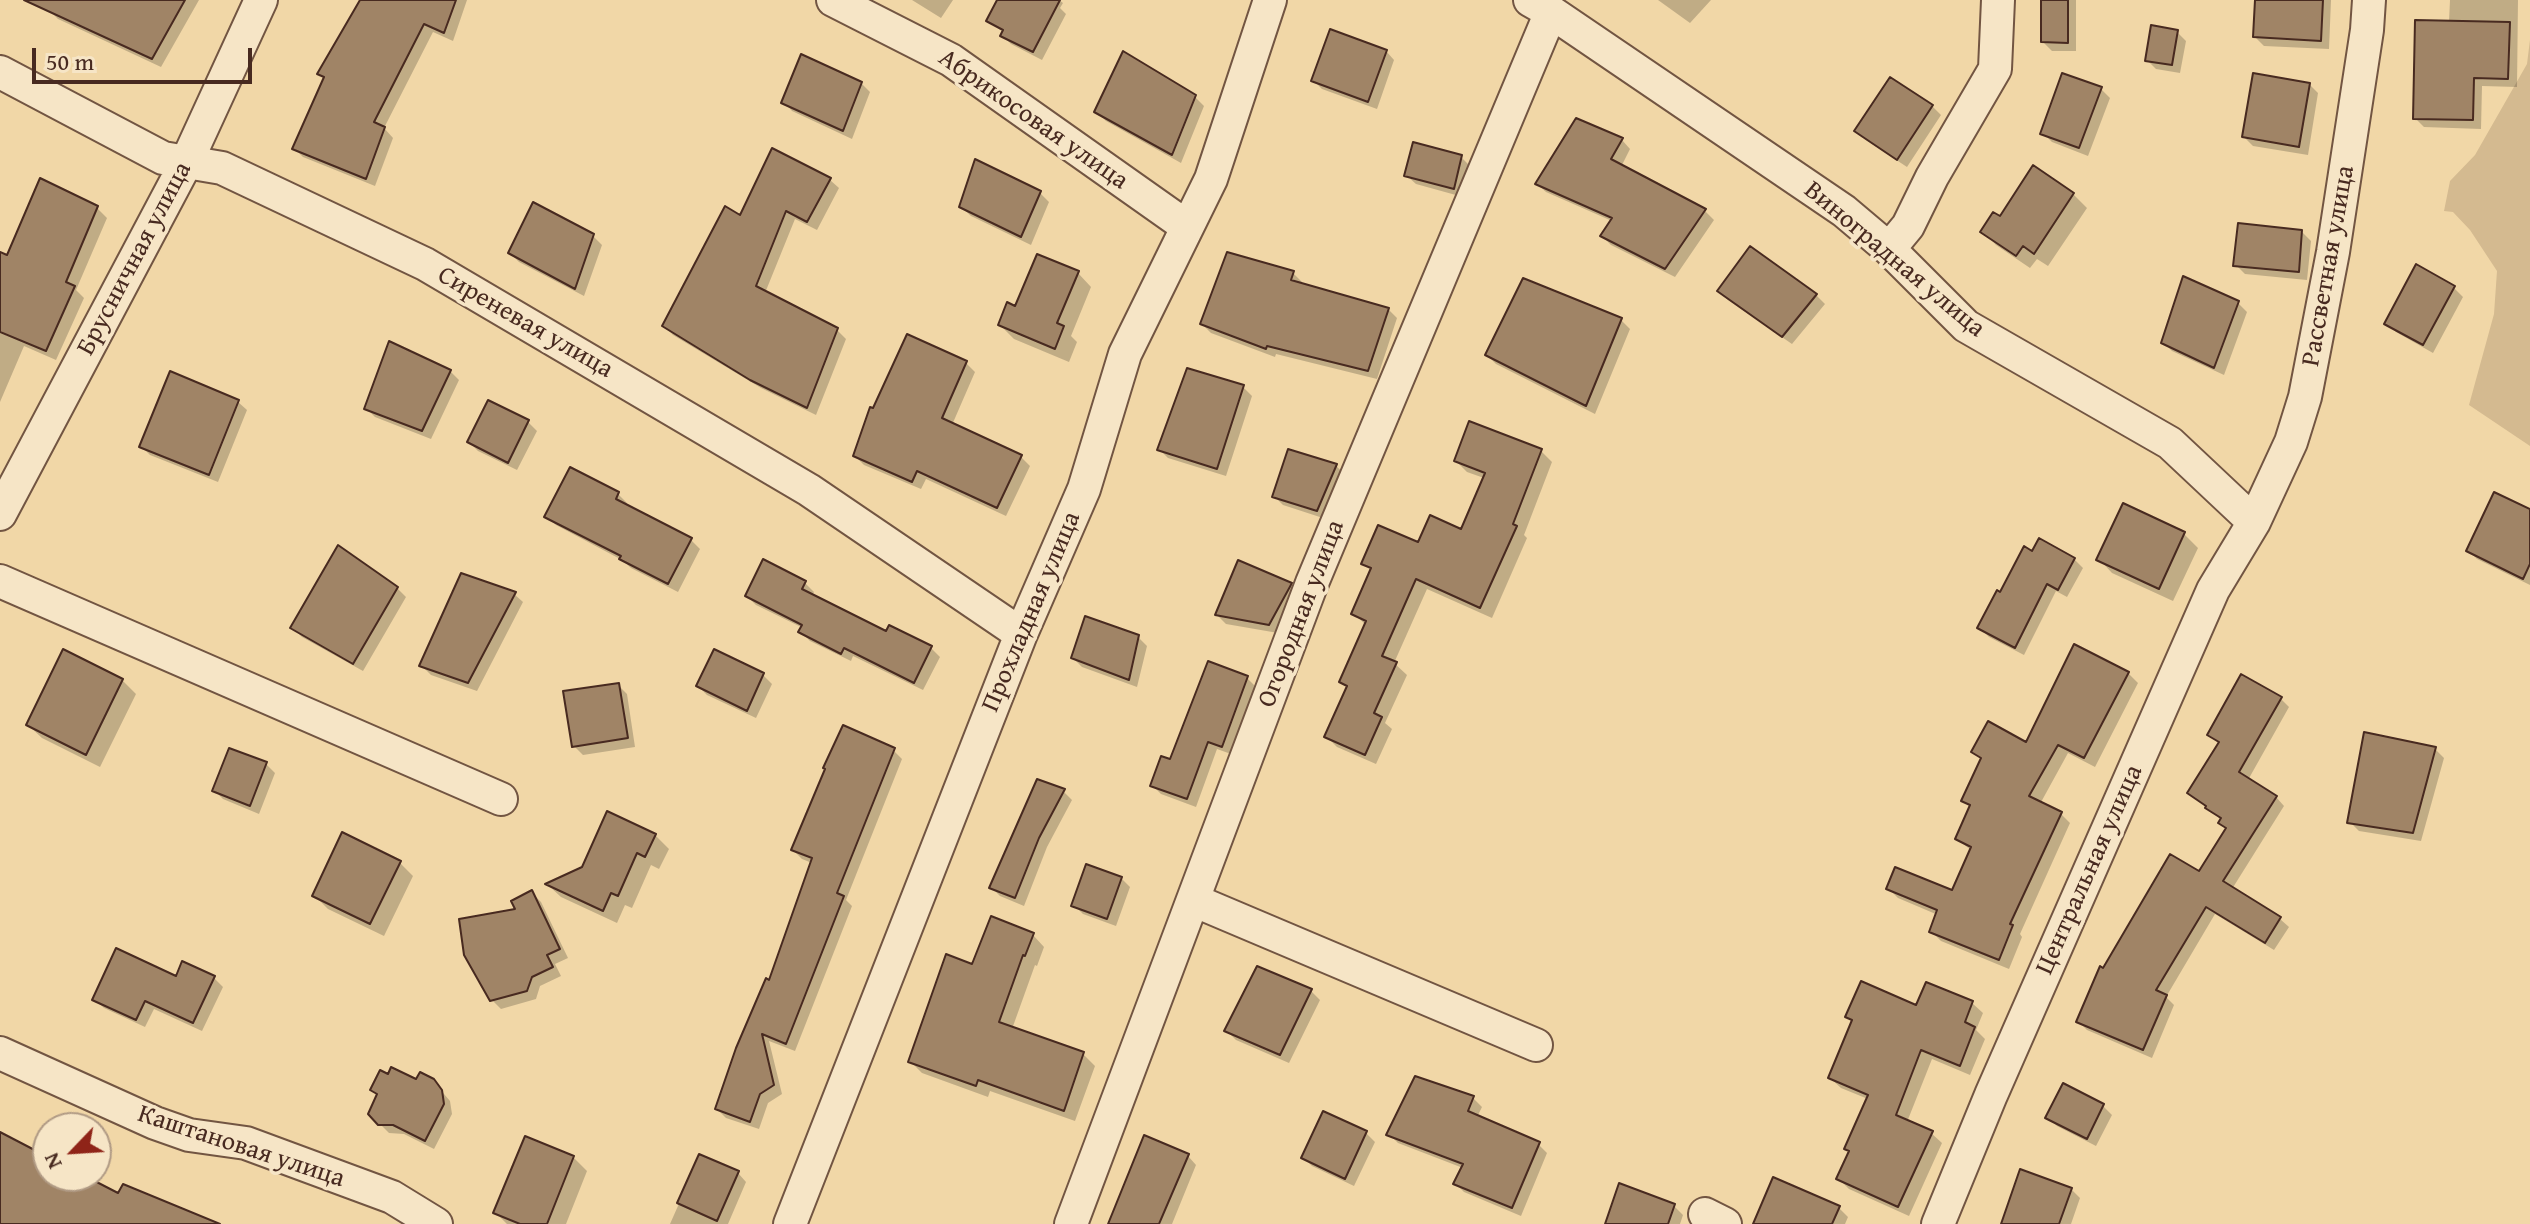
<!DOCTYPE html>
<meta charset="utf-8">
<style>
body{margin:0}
#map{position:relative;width:2530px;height:1224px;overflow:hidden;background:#f1d7a7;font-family:"Gentium Book Plus",serif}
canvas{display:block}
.north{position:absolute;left:32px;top:1112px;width:80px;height:80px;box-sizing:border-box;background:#f6e5c6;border:2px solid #b09a84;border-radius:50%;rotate:245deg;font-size:22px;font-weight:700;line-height:32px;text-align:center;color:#482a20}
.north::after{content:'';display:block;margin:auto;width:28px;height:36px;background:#8f2418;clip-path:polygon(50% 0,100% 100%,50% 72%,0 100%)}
.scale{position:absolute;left:32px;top:48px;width:220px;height:36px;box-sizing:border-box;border:4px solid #482a20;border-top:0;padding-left:10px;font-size:24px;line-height:28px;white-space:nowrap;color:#482a20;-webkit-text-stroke:6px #f6e5c6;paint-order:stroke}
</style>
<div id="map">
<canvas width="2530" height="1224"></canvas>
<div class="north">N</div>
<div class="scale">50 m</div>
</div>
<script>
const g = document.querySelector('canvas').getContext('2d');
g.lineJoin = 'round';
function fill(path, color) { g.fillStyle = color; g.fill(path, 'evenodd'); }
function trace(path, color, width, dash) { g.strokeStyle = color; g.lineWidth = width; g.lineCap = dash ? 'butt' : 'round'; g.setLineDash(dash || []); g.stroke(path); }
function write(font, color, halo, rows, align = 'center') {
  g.font = font + ' "Gentium Book Plus",serif'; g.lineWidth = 7; g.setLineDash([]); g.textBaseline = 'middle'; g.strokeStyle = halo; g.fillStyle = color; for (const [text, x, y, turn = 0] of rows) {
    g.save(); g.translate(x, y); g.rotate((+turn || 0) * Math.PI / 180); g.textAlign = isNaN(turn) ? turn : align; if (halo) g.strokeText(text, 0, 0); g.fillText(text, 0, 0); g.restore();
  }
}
const green = new Path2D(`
 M2530 40V446L2469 405 2494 314 2497 271 2470 230 2453 212 2444 211 2450 181 2475 155 2527 64Z`);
const shadow = new Path2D(`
 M52 0H199L161 67 58 19 49 10Z
 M362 0H467L453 41 433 32 384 128 393 138 375 186 303 157 294 148 325 79 319 73Z
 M912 0H953L941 18Z
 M999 0H1059L1063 3 1060 8 1066 14 1042 60 1011 44 1002 35 1004 33 989 21Z
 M1658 0H1711L1690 23Z
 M2043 0H2076V51H2052L2043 42Z
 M2257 0H2331L2329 49 2264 46 2255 37Z
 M2450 0H2518L2517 87 2482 86 2481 129 2424 127 2415 118 2449 22Z
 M2177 32 2186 41 2180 73 2156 69 2147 60Z
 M1386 51 1394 60 1377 109 1322 89 1313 80Z
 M861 83 870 92 852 139 792 111 784 102Z
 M2309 84 2318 93 2308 155 2253 146 2244 137Z
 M2101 89 2110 98 2088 156 2052 142 2043 133Z
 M1195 97 1204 106 1181 163 1106 121 1097 112Z
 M1932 106 1941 115 1907 167 1866 140 1857 131Z
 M1622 140 1630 149 1621 167 1705 211 1714 220 1675 277 1611 245 1602 236 1612 221 1546 192 1537 184Z
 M1461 157 1470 166 1463 197 1416 184 1406 175Z
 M830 180 839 188 817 230 795 219 765 293 837 330 846 339 816 415 761 388 673 335 664 326 741 218Z
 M1040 193 1049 202 1031 245 971 216 961 207Z
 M2073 194 2087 208 2048 266 2037 259 2030 268 1996 245 1983 231 2000 218Z
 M97 208 107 218 76 290 84 298 56 360 24 346 0 402V254L8 258Z
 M2302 232 2311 241 2307 280 2245 274 2236 265Z
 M593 236 602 245 584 296 519 262 510 253Z
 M1751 249 1816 295 1825 304 1792 344 1728 300 1719 291Z
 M2417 267 2454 288 2463 297 2433 353 2396 332 2387 323Z
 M1078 273 1091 287 1071 336 1077 342 1069 362 1014 339 1000 325 1016 308Z
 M1293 273 1302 282 1301 285 1388 309 1397 318 1377 379 1276 354 1275 357 1211 333 1202 324Z
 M1524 280 1621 320 1630 329 1595 414 1496 364 1487 355Z
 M2238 303 2247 312 2224 375 2172 351 2163 342Z
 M908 337 966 363 975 372 952 425 1021 457 1030 466 1006 516 926 479 921 489 864 465 855 456Z
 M450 371 459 380 431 439 375 417 366 408Z
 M1243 387 1252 396 1226 476 1168 458 1159 449Z
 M238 402 247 410 218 482 150 455 141 446Z
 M528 422 537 431 517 470 478 451 469 442Z
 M1541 451 1552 462 1524 535 1527 538 1492 618 1427 589 1394 663 1407 675 1385 723 1392 729 1376 764 1337 747 1326 736 1348 689 1341 682 1366 625 1354 614 1372 572 1364 563 1462 532 1484 478 1467 472 1456 461Z
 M1336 466 1345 474 1326 519 1283 505 1274 496Z
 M618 494 627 503 625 506 691 540 700 549 678 592 631 568 622 560 556 525 547 516Z
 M2530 512V585L2477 559 2468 550Z
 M2184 534 2198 548 2173 601 2112 573 2099 559Z
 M339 547 397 588 406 597 363 671 302 637 293 628Z
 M2033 553 2074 559 2083 568 2067 597 2056 591 2024 655 1989 637 1980 628 2001 594Z
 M805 583 814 592 812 596 887 633 931 648 940 657 923 690 853 656 851 661 810 641 801 632 803 628 756 605 747 596Z
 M1291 585 1299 594 1278 633 1226 624 1217 615Z
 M514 594 523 602 477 691 431 675 422 666Z
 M1138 637 1147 646 1137 687 1082 667 1073 658Z
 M715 651 763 675 772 684 756 718 707 695 698 686Z
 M1209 664 1247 678 1256 687 1231 754 1217 749 1196 807 1161 794 1152 785 1171 762Z
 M2128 673 2138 683 2095 767 2068 753 2040 804 2060 813 2070 823 2020 934 2022 937 2009 969 1941 941 1931 931 1938 915 1898 898 1888 888 1953 893 1972 851 1957 839 1971 808 1964 800 1982 760 1973 752 2027 745Z
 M122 680 136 694 100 767 42 738 28 725Z
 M618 685 627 694 635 747 583 755 574 746Z
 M2281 699 2289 707 2248 780 2276 797 2284 806 2232 889 2280 919 2289 927 2274 950 2215 914 2166 997 2174 1005 2152 1058 2087 1030 2078 1021 2104 970 2200 874 2227 830 2220 823 2222 821 2189 792 2220 745 2209 735Z
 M2435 749 2444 758 2421 841 2359 831 2350 822Z
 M893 750 902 759 846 900 852 906 795 1051 769 1041 782 1094 768 1103 759 1129 726 1118 717 1109 770 982 812 863 802 859 793 850Z
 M266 764 275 773 259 814 223 799 214 790Z
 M1063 791 1072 800 1047 847 1024 906 1000 896 991 887Z
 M655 835 669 849 659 869 651 865 632 908 625 905 617 923 561 897 548 885Z
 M399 862 413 876 384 936 328 909 314 895Z
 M1121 878 1130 887 1116 926 1083 914 1074 905Z
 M532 893 541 902 568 958 555 964 561 976 540 986 536 999 501 1009 491 999 518 911Z
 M1033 935 1044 947 1037 966 1035 965 1012 1029 1083 1054 1095 1066 1075 1121 990 1091 988 1097 922 1073 910 1061 973 966Z
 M177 978H214L223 987 202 1031 154 1009 145 1027 104 1008 95 1000Z
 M1311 991 1320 1000 1289 1063 1236 1040 1227 1031Z
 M1972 1003 1983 1013 1976 1030 1985 1039 1970 1075 1932 1059 1907 1122 1931 1133 1942 1143 1909 1216 1849 1189 1838 1178 1850 1152 1868 1099 1841 1088 1830 1078 1853 1022 1847 1016Z
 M432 1080 450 1101 452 1114 434 1149 404 1134 389 1133 370 1114 379 1096 373 1090Z
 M2064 1085 2103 1106 2112 1115 2096 1146 2057 1126 2048 1117Z
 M1473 1098 1482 1107 1477 1117 1538 1144 1547 1153 1521 1216 1464 1192 1455 1183 1463 1168 1398 1143 1389 1134Z
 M1366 1133 1375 1142 1354 1186 1312 1166 1303 1157Z
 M700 1156 738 1173 746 1182 728 1224H670Z
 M1188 1156 1196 1165 1172 1224H1110Z
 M573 1157 587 1171 566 1224H507L496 1213Z
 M2071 1189 2080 1198 2071 1224H2008Z
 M1674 1206 1683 1215 1680 1224H1607Z
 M1839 1208 1848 1217 1845 1224H1757Z`);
const building = new Path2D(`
 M24 0H185L152 59Z
 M360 0H456L444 33 424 24 374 122 385 127 366 179 292 149 324 77 317 74Z
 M997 0H1060L1033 52 1000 36 1003 30 986 21Z
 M2041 0H2068V43L2041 42Z
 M2255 0H2323L2321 41 2253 37Z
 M2415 20 2510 22 2508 79 2474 78 2473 120 2413 119Z
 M2151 25 2178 30 2172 65 2145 61Z
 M1330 29 1387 50 1368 102 1311 81Z
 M1123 51 1196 95 1172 155 1094 112Z
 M801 54 862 82 843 131 781 103Z
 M2062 73 2102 87 2079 148 2040 134Z
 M2253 73 2310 83 2299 147 2242 137Z
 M1890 77 1933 105 1897 160 1854 131Z
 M1576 118 1623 138 1611 159 1706 209 1665 269 1600 236 1612 218 1535 184Z
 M1413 142 1462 155 1454 189 1404 176Z
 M772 148 831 178 807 222 786 211 756 286 838 328 807 408 750 380 662 326 725 206 740 215Z
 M975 159 1041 191 1021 237 959 207Z
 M2033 165 2074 193 2034 254 2023 246 2016 256 1980 232 1993 212 2000 216Z
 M40 178 98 206 66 282 75 286 46 351 0 332V252L7 255Z
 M533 202 594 234 575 289 508 253Z
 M2238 223 2302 230 2299 272 2233 266Z
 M1750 246 1817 294 1782 337 1717 291Z
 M1227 252 1294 271 1291 280 1389 308 1368 371 1267 346 1266 349 1200 324Z
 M1037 254 1079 271 1057 323 1064 326 1055 349 998 325 1007 302 1015 306Z
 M2416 264 2455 286 2423 345 2384 324Z
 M2183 276 2239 301 2214 368 2161 343Z
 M1523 278 1622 318 1586 406 1485 355Z
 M907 334 967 361 942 418 1022 455 997 508 917 471 912 482 853 456 870 407 873 408Z
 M389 341 451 370 422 431 364 409Z
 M1187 368 1244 385 1217 469 1157 450Z
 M170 371 239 400 209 475 139 447Z
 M488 400 529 420 508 463 467 442Z
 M1469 421 1542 449 1513 524 1517 526 1480 608 1416 579 1382 656 1397 662 1374 713 1382 717 1365 755 1324 737 1347 686 1339 682 1366 621 1351 614 1371 568 1361 564 1378 525 1418 542 1430 515 1461 529 1485 473 1454 461Z
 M1288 449 1337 464 1317 511 1272 497Z
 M570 467 619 492 616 499 692 538 668 584 619 559 621 556 544 517Z
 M2494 492 2530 509V564L2523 579 2466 551Z
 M2123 503 2185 532 2159 589 2096 560Z
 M2039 538 2075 558 2058 590 2047 584 2015 648 1977 628 1997 590 2000 592 2024 546 2032 551Z
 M338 545 398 587 353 664 290 628Z
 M763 559 806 581 802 589 886 631 889 625 932 646 914 683 844 648 841 654 798 632 802 625 745 596Z
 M1238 560 1292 583 1269 625 1215 615Z
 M461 573 516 592 468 683 419 666Z
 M1085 616 1139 635 1129 680 1071 658Z
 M2074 644 2129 672 2084 758 2058 745 2029 796 2062 812 2010 924 2013 925 1999 960 1929 932 1937 910 1886 889 1895 867 1952 890 1971 847 1955 839 1970 805 1961 801 1981 758 1971 752 1988 721 2026 742Z
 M63 649 123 679 86 755 26 725Z
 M714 649 764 673 747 711 696 686Z
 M1208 661 1248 676 1222 747 1208 742 1187 799 1150 786 1161 756 1170 759Z
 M2241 674 2282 697 2239 772 2277 796 2223 881 2281 917 2265 943 2206 907 2156 990 2167 995 2143 1050 2076 1022 2100 966 2103 968 2170 854 2199 871 2226 828 2218 823 2221 818 2205 808 2206 806 2187 793 2219 742 2207 735Z
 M619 683 628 738 572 747 563 691Z
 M843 725 895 748 837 893 844 896 786 1044 762 1034 774 1085 760 1094 750 1122 715 1109 736 1048 766 978 769 980 812 858 791 850 825 769 823 768Z
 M2364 732 2436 747 2413 833 2347 823Z
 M229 748 267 762 250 806 212 791Z
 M1037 779 1065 789 1039 838 1015 898 989 888Z
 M607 811 656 834 645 857 637 853 618 896 611 893 603 911 545 884 582 867Z
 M342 832 401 861 370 924 312 896Z
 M1086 864 1122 877 1107 919 1071 906Z
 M532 890 560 949 547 955 553 967 532 977 527 991 490 1001 464 955 459 919 515 909 511 901Z
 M991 916 1034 933 1025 956 1023 955 999 1022 1084 1052 1064 1111 978 1080 976 1086 908 1062 946 954 972 964Z
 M116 948 176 976 182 961 215 976 193 1023 145 1001 136 1020 92 1000Z
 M1257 966 1312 989 1280 1055 1224 1031Z
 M1861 981 1916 1005 1926 982 1973 1001 1965 1022 1975 1027 1960 1066 1921 1050 1896 1115 1933 1131 1898 1207 1836 1179 1849 1151 1844 1149 1868 1095 1828 1078 1852 1020 1845 1017Z
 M391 1067 416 1079 420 1072 434 1079 442 1090 444 1104 425 1141 393 1125H378L368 1114 377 1094 370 1090 380 1070 388 1074Z
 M1415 1076 1474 1096 1468 1111 1540 1142 1512 1208 1453 1184 1463 1164 1386 1135Z
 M2063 1083 2104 1104 2087 1139 2045 1118Z
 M1323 1111 1367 1131 1345 1179 1301 1158Z
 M0 1132 48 1157V1176H85L118 1193 123 1184 220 1224H0Z
 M1144 1135 1189 1154 1159 1224H1108Z
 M525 1136 574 1156 547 1224H520L493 1213Z
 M699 1154 739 1171 717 1221 677 1203Z
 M2020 1169 2072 1188 2059 1224H2001Z
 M1773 1177 1840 1206 1832 1224H1753Z
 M1619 1183 1675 1204 1668 1224H1605Z`);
const minor = new Path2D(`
 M833 0 951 60 1186 226
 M1530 0 1551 12 1844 211 1889 249 1966 326 2170 443 2254 522
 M0 72 163 158 222 168 425 264 809 490 1021 634
 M1889 249 1908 226 1932 177 1995 69 1998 0
 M0 514 187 161 261 0
 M0 581 501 799
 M1193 900 1536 1045
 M0 1053 155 1123 189 1135 246 1143 392 1197 436 1224
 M1705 1214 1725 1224
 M790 1224 1021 634 1084 489 1125 354 1211 179 1270 0
 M1071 1224 1312 583 1551 12
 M1938 1224 1991 1095 2213 590 2254 522 2291 442 2305 397 2333 252 2367 30 2369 0`);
const streetNames = [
 ["Абрикосовая улица",1033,120,35],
 ["Брусничная улица",135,259,-62],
 ["Виноградная улица",1894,260,40],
 ["Рассветная улица",2329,266,-80],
 ["Сиреневая улица",525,323,30],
 ["Прохладная улица",1032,612,-67],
 ["Огородная улица",1302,614,-69],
 ["Центральная улица",2090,870,-66],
 ["Каштановая улица",241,1147,18]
];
fill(green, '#d4ba90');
fill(shadow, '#0003');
fill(building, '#a08466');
trace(building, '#482a20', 2);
trace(minor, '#725542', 36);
trace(minor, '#f6e5c6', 32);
write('26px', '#482a20', '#f6e5c6', streetNames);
</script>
